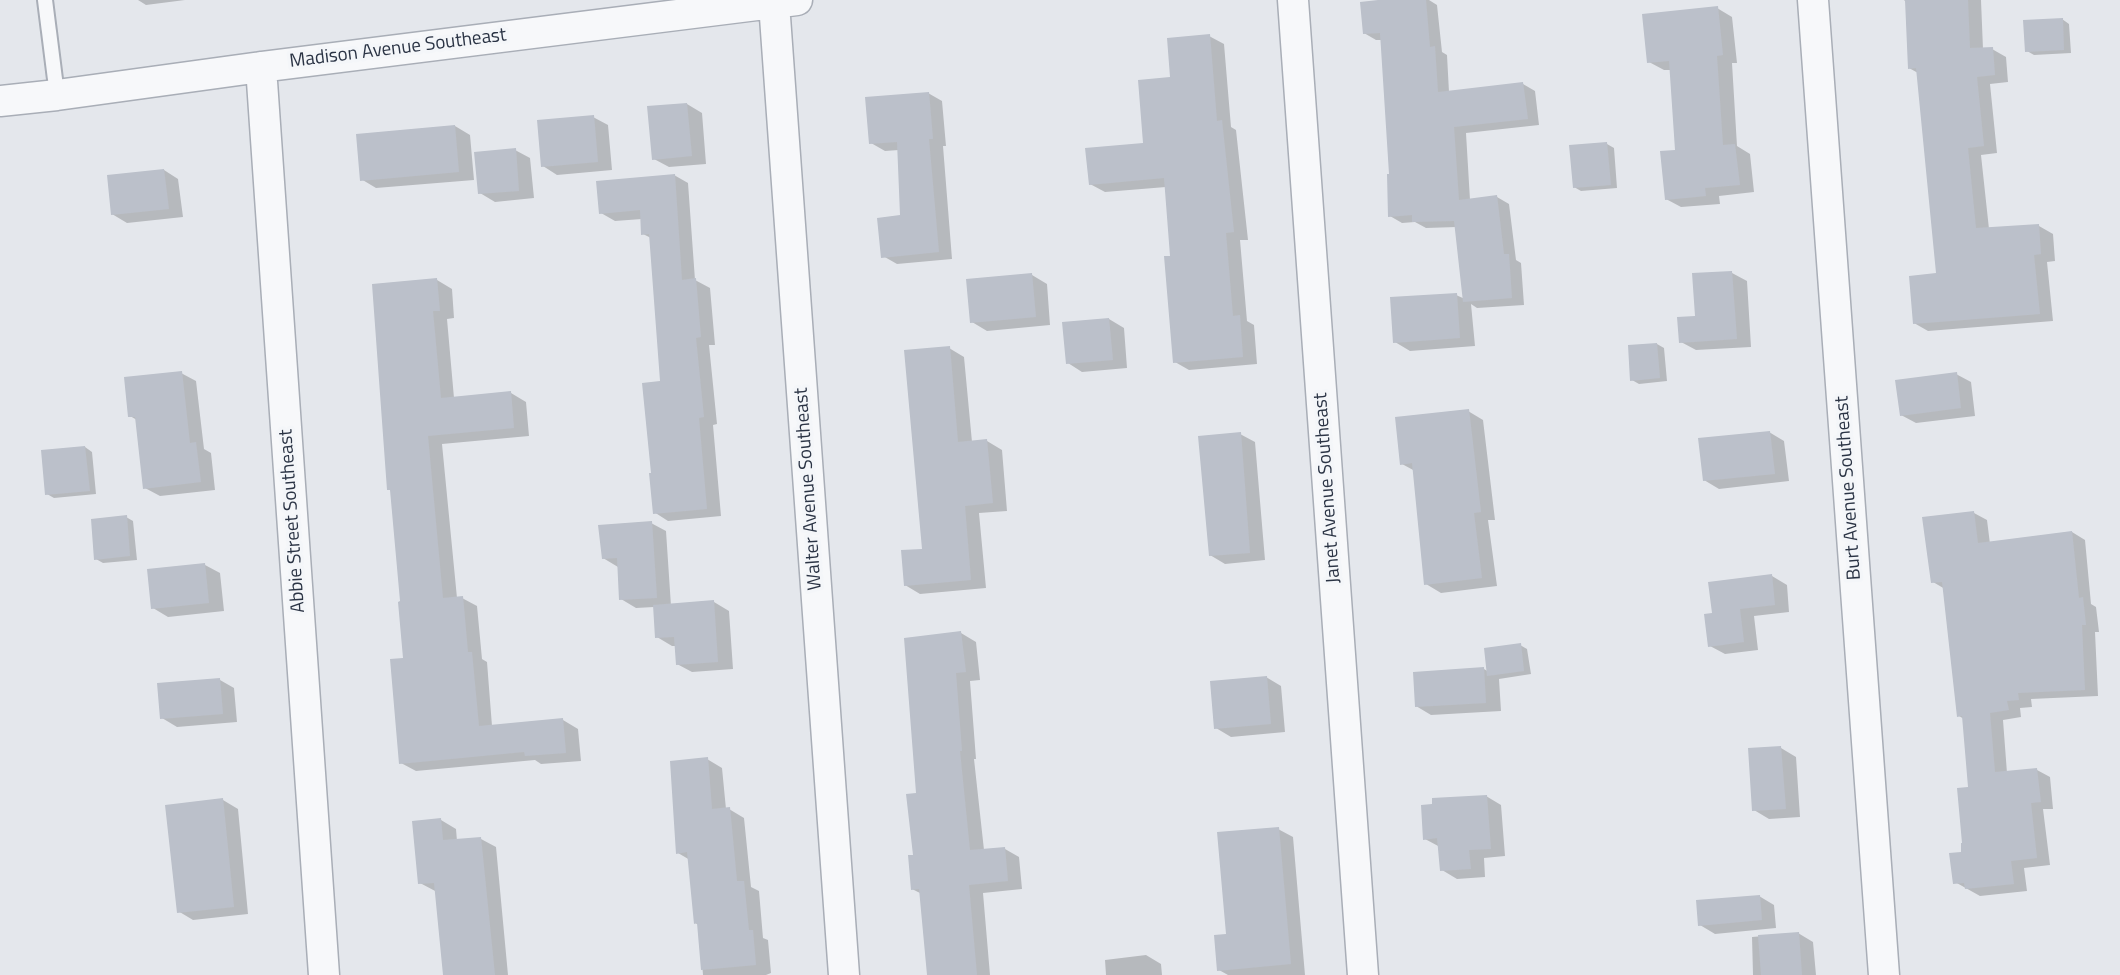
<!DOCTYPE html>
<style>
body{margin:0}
canvas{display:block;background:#e4e7ec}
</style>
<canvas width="2120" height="975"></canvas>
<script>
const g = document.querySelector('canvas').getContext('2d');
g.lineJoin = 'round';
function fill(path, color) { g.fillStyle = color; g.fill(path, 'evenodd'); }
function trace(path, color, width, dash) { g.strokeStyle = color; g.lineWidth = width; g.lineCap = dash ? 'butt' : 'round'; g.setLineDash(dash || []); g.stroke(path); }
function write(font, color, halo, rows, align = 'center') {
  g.font = font + ' "Titillium Web",sans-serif'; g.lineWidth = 7; g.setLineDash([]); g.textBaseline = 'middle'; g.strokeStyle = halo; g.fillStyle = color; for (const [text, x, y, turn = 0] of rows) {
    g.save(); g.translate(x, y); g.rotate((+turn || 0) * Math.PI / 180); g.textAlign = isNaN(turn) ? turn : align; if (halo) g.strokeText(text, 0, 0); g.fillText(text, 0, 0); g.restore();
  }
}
const shadow = new Path2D(`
 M138 0H185L146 5Z
 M1399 0H1429L1437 5 1442 52 1447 55 1449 92 1523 84 1535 91 1539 125 1466 133 1470 200 1497 197 1509 204 1516 260 1521 263 1524 305 1477 308 1471 304 1475 346 1410 351 1395 342 1456 295 1465 299 1457 227 1426 228 1415 222 1402 223 1390 216 1391 175 1382 40H1376L1364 33Z
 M1904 0H1981L1983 49H1992L2006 57 2008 82 1990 84 1997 153 1981 155 1989 229 2039 226 2053 234 2055 261 2047 262 2053 321 1928 331 1914 323 1938 275 1918 73 1909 68 1906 2Z
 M1717 8 1732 17 1737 63H1732L1737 146 1750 154 1754 192 1719 196 1720 204 1681 207 1666 199 1677 151 1672 70H1664L1649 62Z
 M2062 19 2069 24 2071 53 2034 55 2027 51Z
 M1209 36 1224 44 1231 127 1236 130 1248 240H1240L1247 321 1254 325 1257 364 1189 370 1175 362 1172 257 1166 187 1105 192 1090 184 1145 144 1172 79Z
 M928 93 942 101 946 146H943L952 259 897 264 883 256 902 217 899 150 885 151 871 143Z
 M687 104 702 113 706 164 669 167 654 159Z
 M593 117 608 125 612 170 557 175 543 166Z
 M455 126 470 135 474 180 376 188 361 179Z
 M1607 144 1614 148 1617 188 1581 191 1574 187Z
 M515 150 530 158 534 198 495 202 480 193Z
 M164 170 178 179 183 217 127 223 112 214Z
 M674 175 688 183 695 280 710 288 715 345H709L717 424 713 425 721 516 668 521 654 512 662 383 651 238 643 234 642 219 615 221 601 213Z
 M1732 273 1747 281 1751 347 1696 350 1681 342Z
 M1032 275 1047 284 1050 325 987 331 972 322Z
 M437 280 452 289 454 318 447 319 454 398 511 393 526 402 529 436 442 444 457 598H462L477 606 482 659 487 662 492 726 563 720 578 729 581 761 541 764 535 760 416 771 401 763 405 659 402 603 392 491 389 489Z
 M1109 319 1124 328 1127 368 1082 372 1068 363Z
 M1657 344 1664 348 1667 381 1639 384 1632 380Z
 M949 348 964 357 972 442 987 441 1002 450 1007 511 979 513 986 588 920 594 905 585 924 550Z
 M181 373 196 381 204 449 211 453 215 490 160 496 145 488 137 420 130 416Z
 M1956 374 1971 382 1975 416 1916 423 1901 415Z
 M1468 411 1483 420 1495 520H1488L1497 586 1441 593 1426 584 1415 471 1402 464Z
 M1769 432 1784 441 1789 481 1719 489 1704 480Z
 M1240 434 1255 442 1265 560 1225 564 1210 555Z
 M85 447 92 452 96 494 54 498 47 494Z
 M1974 513 1987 520 1990 544 2072 532 2085 540 2091 604 2096 607 2099 632H2095L2098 696 2031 699 2032 707 2020 708 2021 717 2003 720 2007 773 2037 770 2050 777 2053 809H2043L2050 865 2024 868 2027 891 1980 896 1955 882 1963 854 1970 789 1964 719 1959 716 1945 589 1933 582Z
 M126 517 133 521 137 560 103 563 96 559Z
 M651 523 666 531 671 606 714 602 729 611 733 669 692 672 677 664 676 646H672L657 637 654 607 636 608 621 599 618 567 603 558Z
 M205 565 220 573 224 611 168 617 153 608Z
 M1772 576 1787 585 1789 612 1754 616 1758 650 1725 654 1710 646 1714 615Z
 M961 633 976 642 980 680 970 681 976 759H974L984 850 1005 849 1019 857 1022 889 983 893 990 975H929L922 894 912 889 918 795Z
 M1520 645 1527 649 1531 674 1499 679 1501 711 1431 715 1416 706 1484 669 1489 672Z
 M1266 677 1281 686 1285 732 1231 737 1216 728Z
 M220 680 234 688 237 722 177 727 162 718Z
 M1781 748 1796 757 1800 817 1769 819 1754 810Z
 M707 759 722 768 726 809H729L744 818 751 887 759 891 763 938 768 940 771 973 766 975H703L699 925 695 923 690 860 678 853Z
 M1486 796 1501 805 1505 856 1484 858 1485 877 1457 879 1442 870 1440 847 1425 839Z
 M223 800 238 809 248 914 193 920 178 911Z
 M441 820 456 829 457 841 481 839 496 847 508 975H444L437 892 420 883Z
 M1278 829 1293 837 1305 975H1228L1219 970 1228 935Z
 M1759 896 1774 905 1776 928 1715 934 1700 925Z
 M1798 933 1813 942 1816 975H1753L1752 937Z
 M1146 955 1161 964 1162 975H1106L1105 960Z`);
const building = new Path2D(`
 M1378 0H1426L1430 47 1435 46 1438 92 1523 82 1528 119 1454 127 1459 200 1497 195 1504 254H1509L1512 298 1463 302 1454 221 1412 222V215L1388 217 1387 174H1389L1380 33 1363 34 1360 2Z
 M1905 0H1968L1970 48 1993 47 1995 75 1977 77 1984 146 1968 148 1976 228 2039 224 2041 254 2034 255 2040 314 1913 324 1909 276 1936 273 1916 68 1908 69Z
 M1718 6 1723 55 1717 56 1723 145 1735 144 1740 185 1705 188 1706 196 1665 200 1660 151 1675 150 1669 61 1647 63 1642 14Z
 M2063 18 2064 50 2025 52 2023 20Z
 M1210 34 1217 121 1222 120 1234 232 1226 233 1233 316 1240 315 1243 357 1173 363 1164 256H1170L1164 178 1089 185 1085 148 1143 143 1138 80 1170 77 1167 38Z
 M929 92 933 139H929L939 252 881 258 877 218 900 215 897 142 869 144 865 97Z
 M687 103 692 156 652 160 647 106Z
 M594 115 598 162 541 167 537 120Z
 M455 125 459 172 360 181 356 134Z
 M1607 142 1611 185 1573 188 1569 145Z
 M516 148 519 191 478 194 474 152Z
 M164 169 169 209 111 215 107 175Z
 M675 174 682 280 696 278 701 337 696 338 704 417 699 418 707 509 653 514 649 473H651L642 383 660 381 649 234 641 235 640 210 599 214 596 181Z
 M1732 271 1737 339 1679 343 1677 317 1695 316 1692 273Z
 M1032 273 1036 317 970 323 966 279Z
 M437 278 440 311H433L441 398 511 391 514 428 428 436 443 598 463 596 468 652H472L479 726 563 718 566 753 525 756 524 752 399 764 390 659 403 658 398 602 400 601 390 490H387L372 284Z
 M1457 293 1460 338 1393 343 1390 297Z
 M1109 318 1113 360 1066 364 1062 322Z
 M1657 343 1660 378 1630 381 1628 345Z
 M950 346 958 442 987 439 993 503 965 506 971 580 904 586 901 550 922 549 904 350Z
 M182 371 190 443 196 442 201 482 143 489 135 417H128L124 377Z
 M1957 372 1961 408 1900 416 1895 380Z
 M1469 409 1481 512 1474 513 1482 578 1424 585 1412 463 1400 465 1395 417Z
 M1770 431 1775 474 1703 481 1698 438Z
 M1241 432 1250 553 1209 556 1198 436Z
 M85 446 90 491 45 495 41 450Z
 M1974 511 1978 543 2072 531 2079 598 2083 597 2086 625H2082L2085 690 2018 693 2019 700 2007 701 2009 710 1990 713 1995 772 2037 768 2041 802 2031 803 2037 858 2011 861 2014 884 1965 889 1964 883 1953 884 1949 853 1961 852V843H1962L1957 788 1968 787 1962 716 1957 717 1942 582 1931 583 1922 517Z
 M127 515 130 556 94 560 91 519Z
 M652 521 657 598 619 600 617 558 602 559 598 525Z
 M205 563 209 603 151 609 147 569Z
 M1772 574 1775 605 1740 609 1744 642 1708 647 1704 614 1712 613 1708 582Z
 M714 600 718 662 676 665 674 637 655 638 653 605Z
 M961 631 966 672 956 673 962 751H960L970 850 1005 847 1008 881 969 885 977 975H927L919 889 911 890 908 855H913L906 794 916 793 904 638Z
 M1521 643 1524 671 1487 676 1484 648Z
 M1484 667 1486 703 1415 707 1413 672Z
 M1267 676 1271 724 1214 729 1210 681Z
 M220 678 223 714 160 719 157 683Z
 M1781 746 1786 809 1752 811 1748 748Z
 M708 757 712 809 730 807 737 881H744L749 930H753L756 965 701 970 697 923 694 924 687 852 676 854 670 761Z
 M1487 795 1491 849 1469 850 1471 869 1440 871 1437 838 1423 840 1421 805 1432 804V798Z
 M223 798 234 907 177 913 165 805Z
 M441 818 443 840 481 837 495 975H443L434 883 418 884 412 821Z
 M1279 827 1291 964 1217 971 1214 935 1226 934 1217 832Z
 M1760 895 1762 920 1698 926 1696 900Z
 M1799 932 1802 975H1761L1758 935Z`);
const service = new Path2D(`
 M45 0 57 95`);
const minor = new Path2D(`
 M1293 0 1363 975
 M1813 0 1884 975
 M774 3 844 975
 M261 67 324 975
 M0 101 57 95 261 67 797 0`);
const streetNames = [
 ["Madison Avenue Southeast",398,49,-7],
 ["Janet Avenue Southeast",1328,488,-94],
 ["Burt Avenue Southeast",1849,488,-94],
 ["Walter Avenue Southeast",809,489,-94],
 ["Abbie Street Southeast",293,521,-94]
];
fill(shadow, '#0003');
fill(building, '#bbc0ca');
trace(service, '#a9aeb7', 18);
trace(minor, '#a9aeb7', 33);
trace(service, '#f7f8fa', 14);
trace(minor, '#f7f8fa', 30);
write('19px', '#2b3445', '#f4f6f9', streetNames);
</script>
